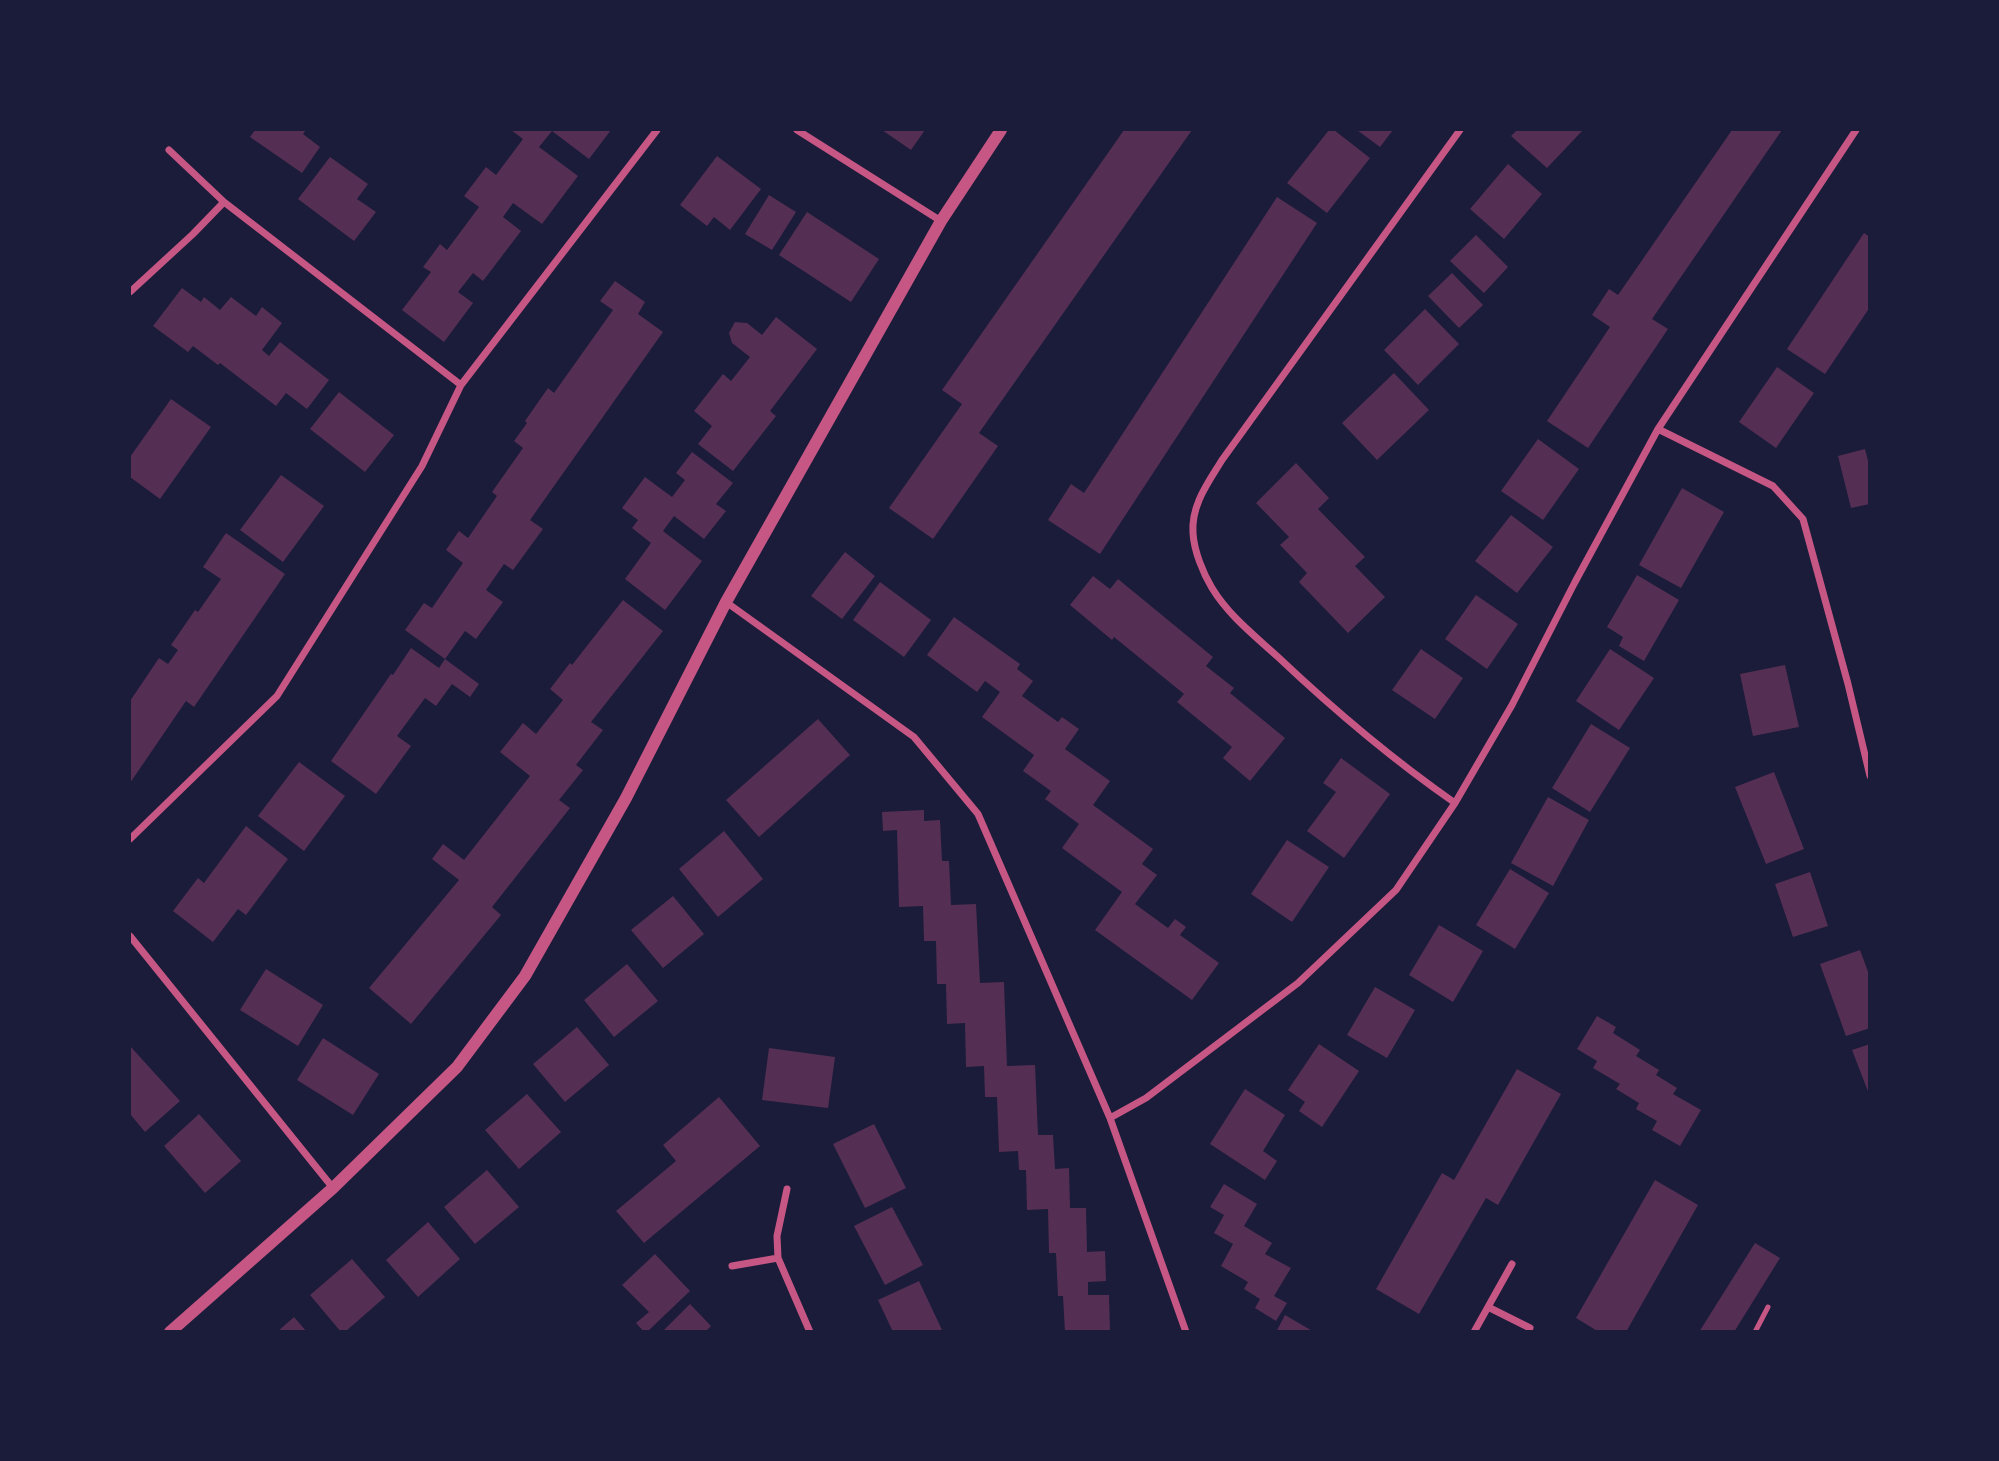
<!DOCTYPE html>
<style>
body{margin:0}
#map{position:relative;width:1999px;height:1461px;overflow:hidden;background:#1b1b3a;font-family:"Crimson Pro",serif}
canvas{display:block}
.frame{position:absolute;inset:0;border:131px solid #1b1b3a;pointer-events:none}
</style>
<div id="map">
<canvas width="1999" height="1461"></canvas>
<div class="frame"></div>
</div>
<script>
const g = document.querySelector('canvas').getContext('2d');
g.lineJoin = 'round';
function fill(path, color) { g.fillStyle = color; g.fill(path, 'evenodd'); }
function trace(path, color, width, dash) { g.strokeStyle = color; g.lineWidth = width; g.lineCap = dash ? 'butt' : 'round'; g.setLineDash(dash || []); g.stroke(path); }
const building = new Path2D(`
 M255 130H306L303 134 320 147 302 173 250 137Z
 M511 130H611L589 159 552 131 539 147 578 176 542 224 513 203 503 217 521 231 483 281 473 273 458 292 473 303 444 342 402 310 431 272 423 267 432 255 440 244 447 250 479 207 464 196 486 167 496 175 523 139Z
 M882 130H925L911 150Z
 M1124 130H1192L979 433 998 446 933 539 889 508 962 404 942 390Z
 M1329 130H1334L1370 158 1327 213 1287 183Z
 M1357 130H1393L1380 147Z
 M1517 130H1583L1547 168 1511 136Z
 M1732 130H1782L1652 319 1668 329 1588 448 1547 421 1610 327 1592 315 1609 289 1618 295Z
 M717 156 761 189 730 230 714 217 707 226 680 205Z
 M330 157 368 184 357 199 376 212 354 241 298 199Z
 M1508 164 1542 194 1504 239 1470 209Z
 M769 195 796 212 772 250 745 234Z
 M1277 197 1317 223 1100 554 1048 520 1071 484 1084 493Z
 M807 212 879 259 851 302 779 255Z
 M1864 233 1870 237V307L1825 374 1787 349Z
 M1476 235 1508 267 1484 293 1450 261Z
 M1452 273 1483 305 1459 328 1428 296Z
 M615 281 645 302 638 314 663 332 530 520 543 529 513 570 504 564 486 590 503 602 476 639 465 631 445 659 405 630 424 603 432 608 463 563 446 550 459 531 468 538 497 496 492 492 523 448 514 441 527 423 525 421 548 388 554 393 613 310 600 301Z
 M182 288 201 302 204 297 220 310 231 297 256 316 262 307 282 323 262 350 269 356 280 342 329 380 307 409 286 393 276 406 220 363 218 365 193 346 188 352 153 326Z
 M1425 309 1459 344 1418 385 1384 350Z
 M776 317 817 349 770 411 776 416 733 471 698 444 712 426 694 411 723 374 731 381 750 357 732 343 729 333 735 322 747 323 762 335Z
 M1777 367 1814 393 1776 448 1739 422Z
 M1394 373 1429 410 1377 460 1342 423Z
 M339 392 394 435 365 472 310 429Z
 M171 399 211 427 160 499 130 477V457Z
 M1538 439 1579 469 1543 520 1501 491Z
 M1865 449 1870 469V504L1851 508 1838 456Z
 M692 452 733 483 716 504 726 511 704 539 674 516 663 531 702 561 665 610 625 579 651 543 632 528 638 520 622 508 645 477 672 497 685 480 676 473Z
 M1296 463 1329 498 1318 509 1365 557 1355 566 1385 597 1348 633 1299 582 1307 573 1280 545 1289 537 1256 503Z
 M281 475 324 506 283 562 240 530Z
 M1682 488 1724 512 1681 588 1639 565Z
 M1511 515 1553 547 1517 593 1475 561Z
 M226 533 285 574 194 707 186 701 130 783V701L159 658 168 664 178 650 171 645 195 610 198 612 221 579 203 567Z
 M845 552 875 576 842 619 811 596Z
 M1637 575 1679 600 1644 661 1619 646 1623 637 1607 627Z
 M1093 576 1110 589 1118 579 1213 657 1206 666 1234 688 1230 693 1285 738 1250 781 1223 758 1232 747 1177 702 1184 694 1114 637 1112 640 1070 605Z
 M880 582 931 620 904 657 853 620Z
 M1476 595 1518 624 1487 669 1445 639Z
 M623 600 663 631 591 722 603 730 576 765 583 770 559 800 570 808 492 907 501 915 411 1024 369 988 459 880 432 859 443 844 464 860 530 776 500 752 523 723 536 734 563 700 550 689 570 663 572 665Z
 M954 617 1020 664 1017 669 1033 681 1022 696 1058 722 1062 717 1079 729 1065 749 1110 781 1093 805 1153 849 1142 864 1157 875 1135 904 1168 928 1175 919 1186 927 1180 935 1219 963 1192 1000 1095 930 1122 892 1062 848 1079 824 1045 799 1051 791 1023 771 1034 755 982 717 1000 692 985 681 977 692 927 655Z
 M411 648 439 668 445 659 479 684 470 697 452 684 436 706 425 698 397 736 411 746 376 794 331 761 391 674 393 675Z
 M1421 649 1463 678 1435 719 1392 690Z
 M1610 649 1654 678 1619 730 1576 701Z
 M1785 665 1799 727 1753 736 1740 674Z
 M818 719 850 755 759 837 726 800Z
 M1591 724 1630 748 1590 812 1552 788Z
 M1341 758 1390 794 1344 858 1307 831 1336 792 1323 783Z
 M299 762 345 796 304 851 258 816Z
 M1774 772 1804 849 1766 864 1735 787Z
 M1548 797 1589 820 1553 886 1511 863Z
 M924 810V821L940 820 942 861H949L951 905 976 904 980 983 1004 982 1007 1066 1035 1065 1038 1135H1053L1055 1169 1069 1168 1070 1208H1086L1087 1252 1105 1251 1106 1281 1088 1282V1295H1109L1110 1332H1065L1063 1296H1058L1056 1253H1049L1048 1209 1027 1210 1026 1170H1019L1018 1151 999 1152 997 1097H985L984 1066 966 1067 965 1023 947 1024 946 984H937L936 941H924L923 906 899 907 897 830 883 831 882 812Z
 M246 826 288 859 246 915 238 909 213 942 173 911 198 878 204 883Z
 M724 831 763 879 718 917 679 869Z
 M1287 840 1329 867 1292 922 1251 894Z
 M1510 869 1549 893 1515 949 1476 925Z
 M1810 872 1828 926 1793 937 1775 884Z
 M673 896 704 934 663 968 631 930Z
 M1439 925 1483 951 1453 1002 1409 975Z
 M1860 950 1870 977V1028L1846 1036 1820 964Z
 M627 964 658 1001 614 1037 584 1000Z
 M266 969 323 1005 298 1046 240 1010Z
 M1375 987 1415 1010 1387 1058 1347 1035Z
 M1597 1016 1616 1027 1613 1033 1640 1050 1636 1056 1659 1070 1656 1075 1677 1088 1673 1094 1701 1110 1680 1146 1652 1130 1657 1121 1636 1109 1639 1103 1616 1089 1620 1084 1593 1068 1597 1061 1577 1049Z
 M577 1027 609 1065 565 1102 533 1064Z
 M323 1038 379 1074 353 1115 297 1080Z
 M1319 1044 1359 1071 1322 1127 1299 1111 1305 1102 1288 1090Z
 M1870 1044V1094H1869L1852 1050Z
 M130 1046 180 1101 145 1132 130 1114Z
 M769 1048 835 1057 828 1108 762 1100Z
 M1517 1069 1561 1094 1498 1205 1486 1198 1419 1314 1376 1289 1442 1173 1454 1180Z
 M1245 1089 1285 1115 1263 1151 1277 1161 1265 1180 1210 1144Z
 M527 1094 561 1132 519 1169 485 1130Z
 M719 1097 760 1146 644 1243 616 1211 676 1161 663 1145Z
 M199 1114 241 1161 205 1193 164 1146Z
 M874 1124 906 1188 865 1208 833 1144Z
 M487 1170 519 1207 475 1244 444 1207Z
 M1655 1180 1698 1205 1626 1332H1599L1576 1318Z
 M1224 1184 1257 1204 1244 1226 1272 1243 1265 1254 1291 1268 1274 1296 1287 1303 1276 1321 1255 1308 1260 1299 1244 1289 1248 1282 1221 1266 1233 1244 1214 1233 1224 1215 1210 1207Z
 M892 1207 923 1265 885 1285 854 1226Z
 M428 1222 460 1259 418 1297 386 1260Z
 M1755 1243 1780 1258 1734 1332H1699Z
 M655 1254 690 1291 647 1332H644L636 1323 649 1312 622 1285Z
 M352 1259 385 1297 345 1332H341L310 1295Z
 M919 1281 943 1332H893L878 1300Z
 M690 1304 711 1326 705 1332H662Z
 M1285 1315 1314 1332H1276Z
 M294 1317 307 1332H277Z`);
const service = new Path2D(`
 M1755 1332 1768 1307`);
const minor = new Path2D(`
 M797 130 941 221
 M169 150 224 202 461 385
 M130 292 193 234 224 202
 M1658 429 1773 486 1803 519 1848 684 1870 776
 M726 602 914 737 978 814 1110 1118 1186 1332
 M1455 803C1392 759 1334 710 1278 657 1255 636 1229 616 1212 588 1203 573 1194 551 1193 533 1191 505 1208 483 1222 460L1460 130
 M130 839 277 696 422 466 461 385 657 130
 M130 936 333 1188
 M1110 1118 1146 1098 1298 983 1396 890 1455 803 1512 705 1575 582 1658 429 1856 130
 M787 1189 777 1236 778 1258 810 1332
 M732 1266 778 1258
 M1488 1307 1530 1328
 M1474 1332 1512 1264`);
const tertiary = new Path2D(`
 M170 1332 333 1188 457 1067 525 976 626 798 726 602 941 221 1001 130`);
fill(building, '#542f53');
trace(service, '#c65784', 5);
trace(minor, '#c65784', 7);
trace(tertiary, '#c65784', 12);
</script>
